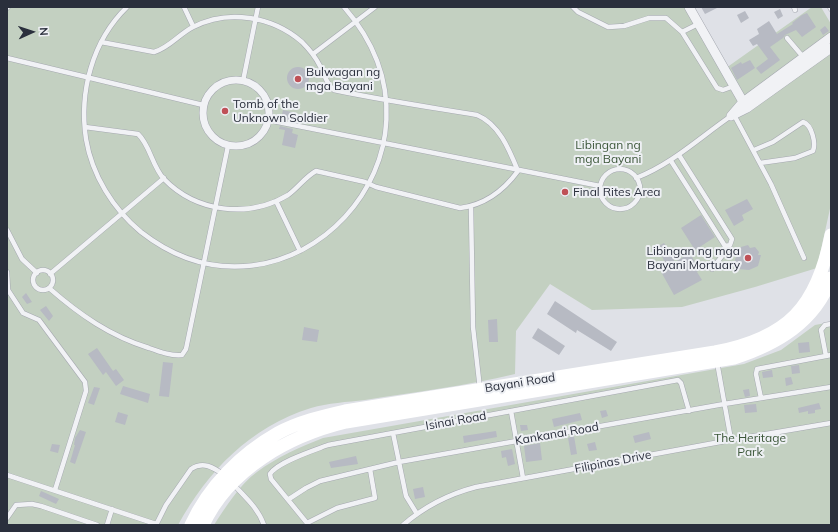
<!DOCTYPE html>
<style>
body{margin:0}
#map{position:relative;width:838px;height:532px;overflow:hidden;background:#dfe1e7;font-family:Mulish,sans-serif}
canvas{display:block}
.frame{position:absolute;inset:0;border:8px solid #2a2f3c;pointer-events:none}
.north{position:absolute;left:12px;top:12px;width:40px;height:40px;-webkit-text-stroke:3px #eef0f4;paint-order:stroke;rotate:87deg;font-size:11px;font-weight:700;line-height:16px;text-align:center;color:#2a2f3c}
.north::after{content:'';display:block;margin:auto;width:14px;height:18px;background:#2a2f3c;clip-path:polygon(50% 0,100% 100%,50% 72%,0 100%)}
</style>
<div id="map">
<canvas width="838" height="532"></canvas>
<div class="frame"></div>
<div class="north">N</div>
</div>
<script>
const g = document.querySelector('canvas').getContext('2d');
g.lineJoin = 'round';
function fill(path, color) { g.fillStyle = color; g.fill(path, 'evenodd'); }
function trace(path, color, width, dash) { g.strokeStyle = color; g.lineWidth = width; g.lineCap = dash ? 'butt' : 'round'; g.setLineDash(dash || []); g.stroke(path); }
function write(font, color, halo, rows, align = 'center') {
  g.font = font + ' Mulish,sans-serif'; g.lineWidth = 4; g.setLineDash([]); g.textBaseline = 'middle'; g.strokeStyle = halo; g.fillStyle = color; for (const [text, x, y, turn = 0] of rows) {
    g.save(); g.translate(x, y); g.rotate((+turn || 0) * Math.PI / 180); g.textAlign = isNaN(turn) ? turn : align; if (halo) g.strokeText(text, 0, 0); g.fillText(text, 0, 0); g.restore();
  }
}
const green = new Path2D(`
 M7 7H691L726 68 812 7H821L831 24V204L817 268 755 287 682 307 592 310 550 284 516 331 515 374C465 386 415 392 365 400 347 402 328 403 311 408 250 427 208 471 178 525H7Z
 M831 322V525H214C225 508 240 484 257 472 277 457 300 447 323 438L744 364 781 350 815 325Z`);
const building = new Path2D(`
 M701 7H719L705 14Z
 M780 9 783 16 778 19 774 12Z
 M745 11 749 18 741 23 737 15Z
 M807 13 816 27 802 37 796 30 785 35 783 38 770 47 780 60 761 74 756 68 768 59 757 44 753 46 749 40 759 34 757 29 769 21 777 34 793 24 792 23 802 15Z
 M825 26 829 31 823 35 820 30Z
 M750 60 755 68 737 80 731 68 741 62 742 64Z
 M287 78a11 11 0 1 1 22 0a11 11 0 1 1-22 0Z
 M283 110 296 113 294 121 281 119Z
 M280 126 293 129 292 133 298 135 295 148 282 145 285 130 279 129Z
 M561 188 569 189 568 197 561 196Z
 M747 199 753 209 742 215 744 220 734 226 725 210Z
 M701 215 715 237 695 250 681 228Z
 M664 243 675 262 690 253 699 270 697 272 702 280 674 295 660 270 667 266 657 247Z
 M748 245 750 248 755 247 759 252 758 255H761L758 266 749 270 738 269 739 265H736L735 259 738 255 736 252 741 247Z
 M26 293 32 302 27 304 22 297Z
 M555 301 617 342 611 351 577 330 576 333 547 314Z
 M46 306 53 316 49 321 40 310Z
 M497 319 498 342H489L488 320Z
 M304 327 319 330 317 342 302 340Z
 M538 328 565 346 559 355 532 338Z
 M809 342 810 352 799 353 798 343Z
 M97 348 113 371 116 369 124 380 116 386 106 372 103 375 88 354Z
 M163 362 173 363 169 397 159 396Z
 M799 365 800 373 792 374 791 366Z
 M772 370 773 377 763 378 762 372Z
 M791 377 793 384 786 386 785 378Z
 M123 386 150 394 148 403 120 394Z
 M94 387 100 388 94 405 88 403Z
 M749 389 750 396 745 397 743 390Z
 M819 403 821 409 815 410V413L808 414V411L799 413 798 408Z
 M756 404 757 412 745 413 744 405Z
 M606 410 608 416 602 418 600 411Z
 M118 412 128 415 125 425 115 422Z
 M580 413 582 420 554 427 552 419Z
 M520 425H527L528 430 521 431Z
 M80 430 86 432 75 464 70 462 75 445H74L75 438Z
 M496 431 497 437 464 443 463 436Z
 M649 432 651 439 635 443 633 436Z
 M574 436 577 454 571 455 568 438Z
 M595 442 597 450 589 451 587 444Z
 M540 443 542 460 526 462 524 446Z
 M52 444 60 445 58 453 50 451Z
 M512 449 515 464 508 466 506 457 502 458 501 451Z
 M356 456 358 464 331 468 329 462Z
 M423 487 425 497 415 499 413 489Z
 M41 491 59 499 56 504 39 496Z`);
const service = new Path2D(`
 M127 7C92 41 79 92 86 139 92 175 113 209 141 232 287 346 471 153 344 7
 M184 7 193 26
 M573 7 578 12 608 27 624 26 649 18H666L682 32
 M794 7 795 10
 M830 7 831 9
 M7 8 8 7
 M698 24 682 32 717 88 723 90 734 86
 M787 38 804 58
 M313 54 375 7
 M7 58 203 105
 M243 81 258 7
 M733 113 771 184 804 258
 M268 120 600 186
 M85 127 138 134C150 145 152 166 164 179 196 212 248 219 288 195 298 188 305 177 316 171L365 182 376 187 460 208C484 205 504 190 518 171 509 149 499 124 477 115 429 107 381 100 334 90 326 84 325 75 320 66 316 58 309 49 302 42 272 16 228 9 193 27 179 34 169 48 154 52L101 42
 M754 150 773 142 803 122C812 125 816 143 813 151L795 158 760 163
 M671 161 725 246 730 245 732 239 679 155
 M600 189a20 20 0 1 1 40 0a20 20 0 1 1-40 0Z
 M636 178C672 164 699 138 731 116
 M276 201 300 251
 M471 207 473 327 480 389
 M7 230 22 259 37 273
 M712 269 722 256 725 246
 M33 280a10 10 0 1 1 20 0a10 10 0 1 1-20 0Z
 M7 272 8 290 23 313 39 320 85 382 86 391 55 490
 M50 274 164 178
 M49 288C80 315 110 336 149 348 160 352 171 356 182 355L186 349 228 146
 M826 356 821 330 825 325 831 324
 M717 362 731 440
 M761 398 756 374 757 369 831 355
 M511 411 523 478
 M393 433 406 496 417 514
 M7 475 156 524
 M233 484C245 497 258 508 264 525
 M289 499 306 488 320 481 399 462 724 404 831 387
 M7 518 16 505 32 504 41 506 97 525
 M307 523 271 479 270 474C277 462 315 450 328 445L678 380 681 383 689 411
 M307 523 337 508 375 498 370 469
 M107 525 112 509
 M156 525 166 505 191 469C203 461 213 467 224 475
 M403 525C425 506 449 494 476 487L731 440 831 423`);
const pedestrian = new Path2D(`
 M203 113a33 33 0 1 1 66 0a33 33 0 1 1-66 0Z`);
const minor = new Path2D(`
 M689 7 746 107
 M735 114 747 108 831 48
 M731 116 743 102 831 37`);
const secondary = new Path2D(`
 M191 525C209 486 241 454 278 433 298 422 323 416 345 411L715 352C788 338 817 307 831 235
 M203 525C229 469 288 436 346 422L734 358C777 344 815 322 831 278`);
const markers = [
 [298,79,4,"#bf5057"],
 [225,111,4,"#bf5057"],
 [565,192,4,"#bf5057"],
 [748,258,4,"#bf5057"]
];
const poiNames = [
 ["Bulwagan ng",306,72],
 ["mga Bayani",306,86],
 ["Tomb of the",233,104],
 ["Unknown Soldier",233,118],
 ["Final Rites Area",573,192],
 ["Libingan ng mga",740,251,"right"],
 ["Bayani Mortuary",740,265,"right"]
];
const parkNames = [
 ["Libingan ng",608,145],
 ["mga Bayani",608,159],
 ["The Heritage",750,438],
 ["Park",750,452]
];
const streetNames = [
 ["Bayani Road",520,383,-9],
 ["Isinai Road",456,421,-10],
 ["Kankanai Road",557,434,-10],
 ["Filipinas Drive",613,462,-11]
];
fill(green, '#c3d0c1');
fill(building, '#b7bac3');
trace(service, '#a5a8b0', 5.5);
trace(pedestrian, '#a5a8b0', 8);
trace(minor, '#a5a8b0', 10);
trace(service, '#f1f2f5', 4.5);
trace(pedestrian, '#f1f2f5', 7);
trace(minor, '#f1f2f5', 9);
trace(secondary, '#fff', 13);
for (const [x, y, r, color] of markers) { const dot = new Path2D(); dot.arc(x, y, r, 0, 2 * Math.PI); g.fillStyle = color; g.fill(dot); trace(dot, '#eef0f4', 1.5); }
write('12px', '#2a2f3c', '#eef0f4', poiNames, 'left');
write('12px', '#3b5638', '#eef0f4', parkNames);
write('12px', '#2a2f3c', '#eef0f4', streetNames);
</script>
